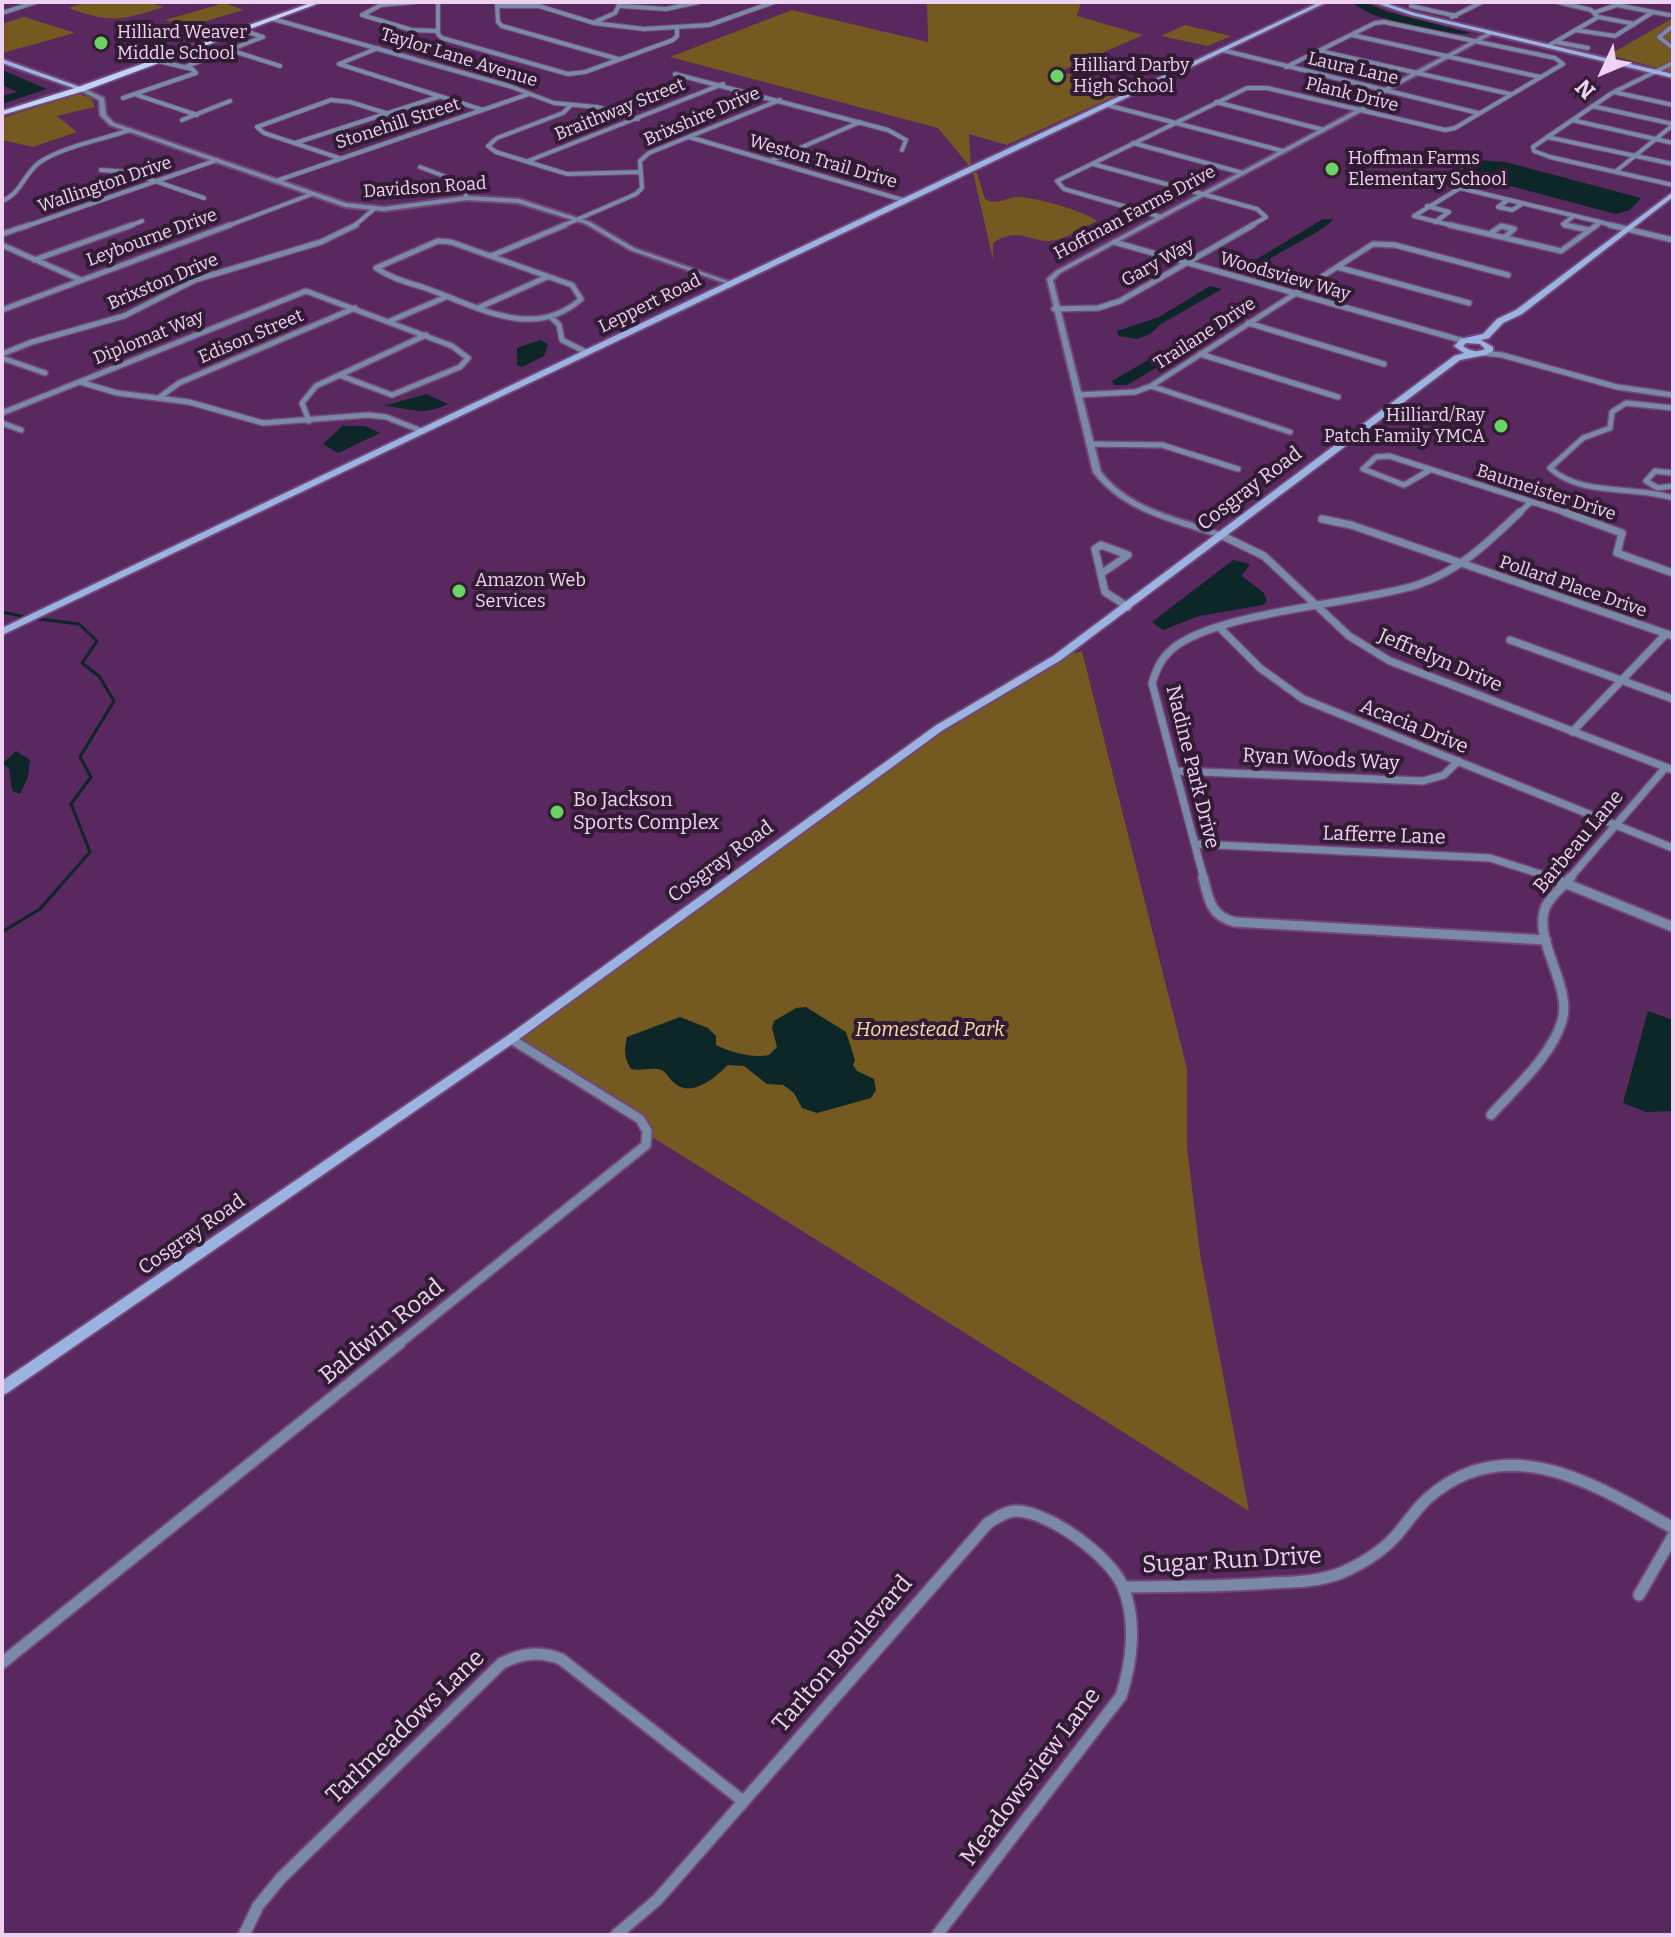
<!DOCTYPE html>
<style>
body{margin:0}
#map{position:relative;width:1675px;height:1937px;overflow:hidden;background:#58285e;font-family:Bitter,serif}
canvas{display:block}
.frame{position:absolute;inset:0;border:4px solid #eed2f2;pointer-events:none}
.north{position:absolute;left:1563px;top:32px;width:80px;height:80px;-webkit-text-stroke:6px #311c34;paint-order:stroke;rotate:226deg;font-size:22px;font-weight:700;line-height:32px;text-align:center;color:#eed2f2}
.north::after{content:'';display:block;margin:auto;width:28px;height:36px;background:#eed2f2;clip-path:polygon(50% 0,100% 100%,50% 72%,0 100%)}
</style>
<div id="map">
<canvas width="1675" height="1937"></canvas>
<div class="frame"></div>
<div class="north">N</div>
</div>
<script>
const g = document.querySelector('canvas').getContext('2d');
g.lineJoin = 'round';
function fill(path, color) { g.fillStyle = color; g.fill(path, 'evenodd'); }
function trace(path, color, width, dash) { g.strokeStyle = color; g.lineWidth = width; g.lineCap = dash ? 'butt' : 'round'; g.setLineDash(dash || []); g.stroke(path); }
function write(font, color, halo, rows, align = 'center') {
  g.font = font + ' Bitter,serif'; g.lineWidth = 8; g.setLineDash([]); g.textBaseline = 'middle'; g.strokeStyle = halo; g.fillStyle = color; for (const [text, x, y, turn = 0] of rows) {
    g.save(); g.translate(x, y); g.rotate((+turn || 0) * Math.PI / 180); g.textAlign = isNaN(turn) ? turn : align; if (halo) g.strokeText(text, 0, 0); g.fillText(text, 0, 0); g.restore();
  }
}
const green = new Path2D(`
 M88 2H147L164 7C121 20 112 24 68 8Z
 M927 2H1081L1077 16 1143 35 1059 72 1137 86 1007 145 969 134 971 168 938 128 670 57 792 10 928 42Z
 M224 3 244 10 185 27 165 20Z
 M24 17 75 33 2 53V24Z
 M1673 18V72L1609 55Z
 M1185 25 1231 36 1208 46 1161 36Z
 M79 94 91 98 95 107 57 116 77 132 33 147 2 140V118Z
 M973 172 977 173 985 199C1000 207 1008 195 1022 197 1039 199 1085 211 1097 221 1084 227 1069 237 1056 240 1031 246 1021 224 993 243V260Z
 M1082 651 1187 1069V1147L1200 1254 1249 1511 649 1135 647 1126 511 1039 939 728 1058 658Z`);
const water = new Path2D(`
 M1349 2H1363L1388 12 1471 33C1461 38 1385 20 1371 14 1363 10 1357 5 1349 2Z
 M2 70 47 89 2 104V96L17 92 2 85Z
 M1478 160 1505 162 1641 198 1630 210 1616 214 1458 172Z
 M1323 219H1333C1325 232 1273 253 1256 269L1244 267Z
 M1210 286 1222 289 1161 324 1150 334 1137 339 1119 336 1117 331 1159 317Z
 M540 340 548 344 544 356 522 367 517 365V348Z
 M1167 349 1183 352 1127 385H1114L1112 381Z
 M426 394 448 404C420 417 412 408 384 406Z
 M342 426H365L380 433 338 453 323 444Z
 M1233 560 1250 564 1242 576 1264 593 1267 601 1263 605 1199 616 1163 630 1152 622Z
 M16 751 30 760 28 777 20 794 12 791 9 768 2 764Z
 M806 1007 846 1032 855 1060 853 1065 857 1071 874 1079 876 1090 871 1098 817 1113 802 1108 794 1093 783 1085 767 1084 744 1066 728 1065C714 1078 691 1100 672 1081 667 1076 666 1070 657 1069 649 1068 640 1071 631 1069 624 1058 624 1050 627 1037L680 1017 708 1028 716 1036V1045C732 1053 752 1058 769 1055L777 1047 772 1028 774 1021 796 1008Z
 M1648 1011 1673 1020V1111L1646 1112 1623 1103Z`);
const stream = new Path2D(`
 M2 612 26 617
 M2 932 40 909 90 852 71 804 91 777 80 757 114 701 99 676 82 663 97 641 79 624 39 619`);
const minorFar4 = new Path2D(`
 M414 2 381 5 362 15 412 30 438 31
 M438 2V34L442 38 568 74 585 72 673 40 677 36V28
 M497 3 498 22 502 26 618 59
 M497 6H539L594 23 644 29 709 25 774 2
 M621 6 666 9 699 2
 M1411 6 1456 16
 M1653 12 1669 15
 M2 13 36 2
 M1452 17 1482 2
 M1598 17 1635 24
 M273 19 509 86 554 103 597 107 638 119
 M595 22 615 13 620 3
 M1673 26 1659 37 1673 48
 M242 30 263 37
 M1575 30 1615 36 1653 12 1617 5 1596 12
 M1352 35 1540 77
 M1556 42 1588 48
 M1548 46 1598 17 1591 10 1558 2
 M378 48 339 64 483 110
 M230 50 280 66
 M1222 50 1478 113
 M1320 51 1510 94
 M1673 63 1612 93 1533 147 1534 151 1550 157 1673 185
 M185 67 263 37
 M675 74 888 130 906 140 902 150
 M1614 92 1673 105
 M137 95 197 115
 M123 98 196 73 192 69 158 61
 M1216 102 1324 130
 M571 105 563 113 497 138 488 146 496 152 567 174 640 172
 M1107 105 1283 151
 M1592 106 1673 124
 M182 120 230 101
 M1572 120 1673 143
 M689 137 903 200
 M1547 137 1673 164
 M295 143 438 97
 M1133 143 1243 173
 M339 158 264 133 257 127 331 100 350 102 389 114
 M528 161 723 84
 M770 161 860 122
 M1093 164 1257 209 1266 217 1249 227
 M420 167 460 182 467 198
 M101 170 129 172 204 198
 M1615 172 1673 125
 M276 181 529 94
 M1508 200 1498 207 1512 210 1522 204
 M2 201C22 193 24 173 40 162 62 147 104 139 130 130
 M1427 206 1449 212 1435 222
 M1574 216 1563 224 1574 227
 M1161 217 1064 189 1057 181 1247 88H1267L1445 130 1455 128 1563 64 1555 58 1384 22 1375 23 1286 67
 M1600 222 1618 227
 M24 227 217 160
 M127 227 142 221
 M225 227 312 194
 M353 227 374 209
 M560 227 636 194 642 188 640 161 649 153 780 100
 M1458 227 1414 216 1460 188 1600 222
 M1500 227H1503
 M1594 227 1600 222`);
const minorFar3 = new Path2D(`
 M1450 225 1561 251 1597 225
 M1565 225 1589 230
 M1610 225 1673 240
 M1491 233 1501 226 1514 229 1505 237
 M2 234 29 225
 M438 241 451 242 572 285 581 299C534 341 478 307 428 289 410 283 392 279 376 268Z
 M1114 242 1464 341
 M2 245 81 280
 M491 256 565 225
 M34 260 132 225
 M1337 267 1469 303
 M478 308 547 277
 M1054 309 1098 308 1120 301 1253 225
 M2 310 230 225
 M551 317 559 325 562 340 586 352
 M390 321 446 297
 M1248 323 1384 364
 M1483 353 1502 355 1617 387 1673 395
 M2 354 32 342 124 316 195 280 321 242 356 225
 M1200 354 1338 397
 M2 358 45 373
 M80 382 117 393 189 402 263 423 368 415 386 417 422 431
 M1151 386 1290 432
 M1077 395 1135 392 1151 386 1373 244 1395 245 1508 275
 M160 397 179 383 355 308
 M1673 408 1626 403 1612 412 1610 428 1583 438 1550 468C1581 497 1634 485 1673 498
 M2 413 306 291 452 346 468 358 460 367 392 395 339 375
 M309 421 302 403 316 386 426 335
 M2 423 21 430
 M1089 444 1162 445 1238 469
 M1430 470 1404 485 1363 469 1376 457 1389 456 1570 514
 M1673 473 1655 471 1646 481 1658 488 1673 486
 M1518 514 1531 502`);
const minorFar2 = new Path2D(`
 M1564 512 1622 533 1617 553 1673 573
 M1322 519 1351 525 1673 636
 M1221 535 1264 556 1349 636 1390 661 1673 770
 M1101 574 1128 555 1101 545 1095 549 1105 592 1128 607
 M1219 627 1260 668 1303 699 1673 848
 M1510 640 1673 699
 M1572 732 1666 634
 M1177 771 1423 781 1444 775 1458 761
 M1195 844 1490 858 1556 879
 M1204 879 1152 683C1156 671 1160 660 1170 651 1211 612 1357 604 1417 585 1461 570 1487 543 1520 512
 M1569 879 1666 767`);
const minorFar1 = new Path2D(`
 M1203 877C1209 900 1210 916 1235 922L1546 940
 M1550 877 1673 927
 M1491 1115C1515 1088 1551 1057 1562 1021 1573 986 1531 939 1546 906 1551 896 1563 886 1571 877
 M397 1345 646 1145 647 1131 640 1119 511 1039`);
const minor = new Path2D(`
 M1123 1587C1172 1586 1221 1587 1269 1583 1295 1582 1317 1582 1341 1573 1364 1563 1384 1551 1400 1531 1409 1520 1417 1508 1428 1498 1507 1428 1596 1485 1673 1528
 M1639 1595 1673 1536
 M2 1663 400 1343
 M244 1935 258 1906 281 1878 502 1663C523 1653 539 1651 561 1659L743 1801
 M616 1935 657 1900 988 1523C996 1518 1006 1511 1016 1511 1049 1511 1111 1557 1123 1587 1137 1621 1132 1662 1121 1696L937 1935`);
const tertiary = new Path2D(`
 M1491 31 1496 32 1387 91 1366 109 1060 273 1053 280 1101 472C1123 500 1156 512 1189 522 1201 526 1215 529 1225 535L1221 538 1218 537C1173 522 1123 512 1093 472L1047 279 1056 271 1362 107 1383 89Z
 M79 88H83L104 98 106 115 114 123 346 203 384 207 467 196 519 199 590 222 634 248 733 283 728 284 630 250 586 224 518 203 467 200 384 211 345 207 110 125 100 115 99 100 79 90Z`);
const secondary = new Path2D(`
 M1320 2H1327L2 635V628L969 167Z
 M1373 2H1382L1415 13 1673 74V78L1411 15Z
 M2 59 83 88 84 89 79 90 2 63Z
 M1673 192V197L1522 314 1503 323 1489 338 1481 340 1493 347V351L1485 355 1460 360 1061 660 943 730 515 1042 7 1393 2 1395V1381L507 1036 935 726 1053 656 1454 356 1464 353 1454 346 1461 339 1483 334 1497 319 1516 310ZM1466 343 1480 344 1485 349C1477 353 1470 351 1463 346Z`);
const primary = new Path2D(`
 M313 2H322L84 91 2 115V111L78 87Z`);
const markers = [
 [101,43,8,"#6ad364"],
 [1057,76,8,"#6ad364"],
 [1332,169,8,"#6ad364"],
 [1501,426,8,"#6ad364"],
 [459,591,8,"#6ad364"],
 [557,812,8,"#6ad364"]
];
const farPoinames = [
 ["Hilliard Weaver",117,33],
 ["Middle School",117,54],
 ["Hilliard Darby",1073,66],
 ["High School",1073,87],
 ["Hoffman Farms",1348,159],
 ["Elementary School",1348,180],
 ["Hilliard/Ray",1485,416,"right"],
 ["Patch Family YMCA",1485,437,"right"],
 ["Amazon Web",475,581],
 ["Services",475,602]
];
const farStreetnames = [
 ["Taylor Lane Avenue",459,58,17],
 ["Laura Lane",1353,69,13],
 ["Plank Drive",1352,95,14],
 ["Braithway Street",620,110,-22],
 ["Brixshire Drive",702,117,-23],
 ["Stonehill Street",398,124,-18],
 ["Weston Trail Drive",823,162,16],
 ["Wallington Drive",105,185,-19],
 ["Davidson Road",425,188,-4],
 ["Hoffman Farms Drive",1135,213,-28],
 ["Leybourne Drive",152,238,-20],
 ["Gary Way",1158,263,-29],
 ["Woodsview Way",1285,277,16],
 ["Brixston Drive",163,282,-23],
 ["Leppert Road",650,304,-26],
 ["Trailane Drive",1205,334,-33],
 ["Edison Street",251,337,-23],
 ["Diplomat Way",149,338,-22],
 ["Baumeister Drive",1546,493,18],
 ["Pollard Place Drive",1573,587,19]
];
const streetNames = [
 ["Cosgray Road",1250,489,-37],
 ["Jeffrelyn Drive",1440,661,23],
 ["Acacia Drive",1414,727,22],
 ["Ryan Woods Way",1321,760,3],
 ["Nadine Park Drive",1192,767,76],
 ["Lafferre Lane",1384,836,2],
 ["Barbeau Lane",1579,842,-50],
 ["Cosgray Road",721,862,-36],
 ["Cosgray Road",192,1235,-35]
];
const poiNames = [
 ["Bo Jackson",573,800],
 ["Sports Complex",573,823]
];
const parkNames = [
 ["Homestead Park",930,1030]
];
const nearStreetnames = [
 ["Baldwin Road",382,1332,-39],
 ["Sugar Run Drive",1232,1561,-3],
 ["Tarlton Boulevard",843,1654,-49],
 ["Tarlmeadows Lane",406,1727,-44],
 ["Meadowsview Lane",1031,1777,-53]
];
fill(green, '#745921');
fill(water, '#0d2628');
trace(stream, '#0d2628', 3);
trace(minorFar4, '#734779', 6);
trace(minorFar3, '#734779', 8);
trace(minorFar2, '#734779', 10);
trace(minorFar1, '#734779', 13);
trace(minor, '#734779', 15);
trace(tertiary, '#734779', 4);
trace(secondary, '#734779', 4);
trace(primary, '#734779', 4);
trace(minorFar4, '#7a89a6', 4);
trace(minorFar3, '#7a89a6', 5);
trace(minorFar2, '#7a89a6', 7);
trace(minorFar1, '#7a89a6', 9);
trace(minor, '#7a89a6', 11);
fill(tertiary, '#7a89a6');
fill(secondary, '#9ab3e0');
fill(primary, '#bfd3f6');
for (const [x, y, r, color] of markers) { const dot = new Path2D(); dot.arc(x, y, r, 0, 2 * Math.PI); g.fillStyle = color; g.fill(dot); trace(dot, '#311c34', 3); }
write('18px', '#eed2f2', '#311c34', farPoinames, 'left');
write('18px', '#eed2f2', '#311c34', farStreetnames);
write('20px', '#eed2f2', '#311c34', streetNames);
write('20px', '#eed2f2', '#311c34', poiNames, 'left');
write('italic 20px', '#f9dca8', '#311c34', parkNames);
write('24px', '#eed2f2', '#311c34', nearStreetnames);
</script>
